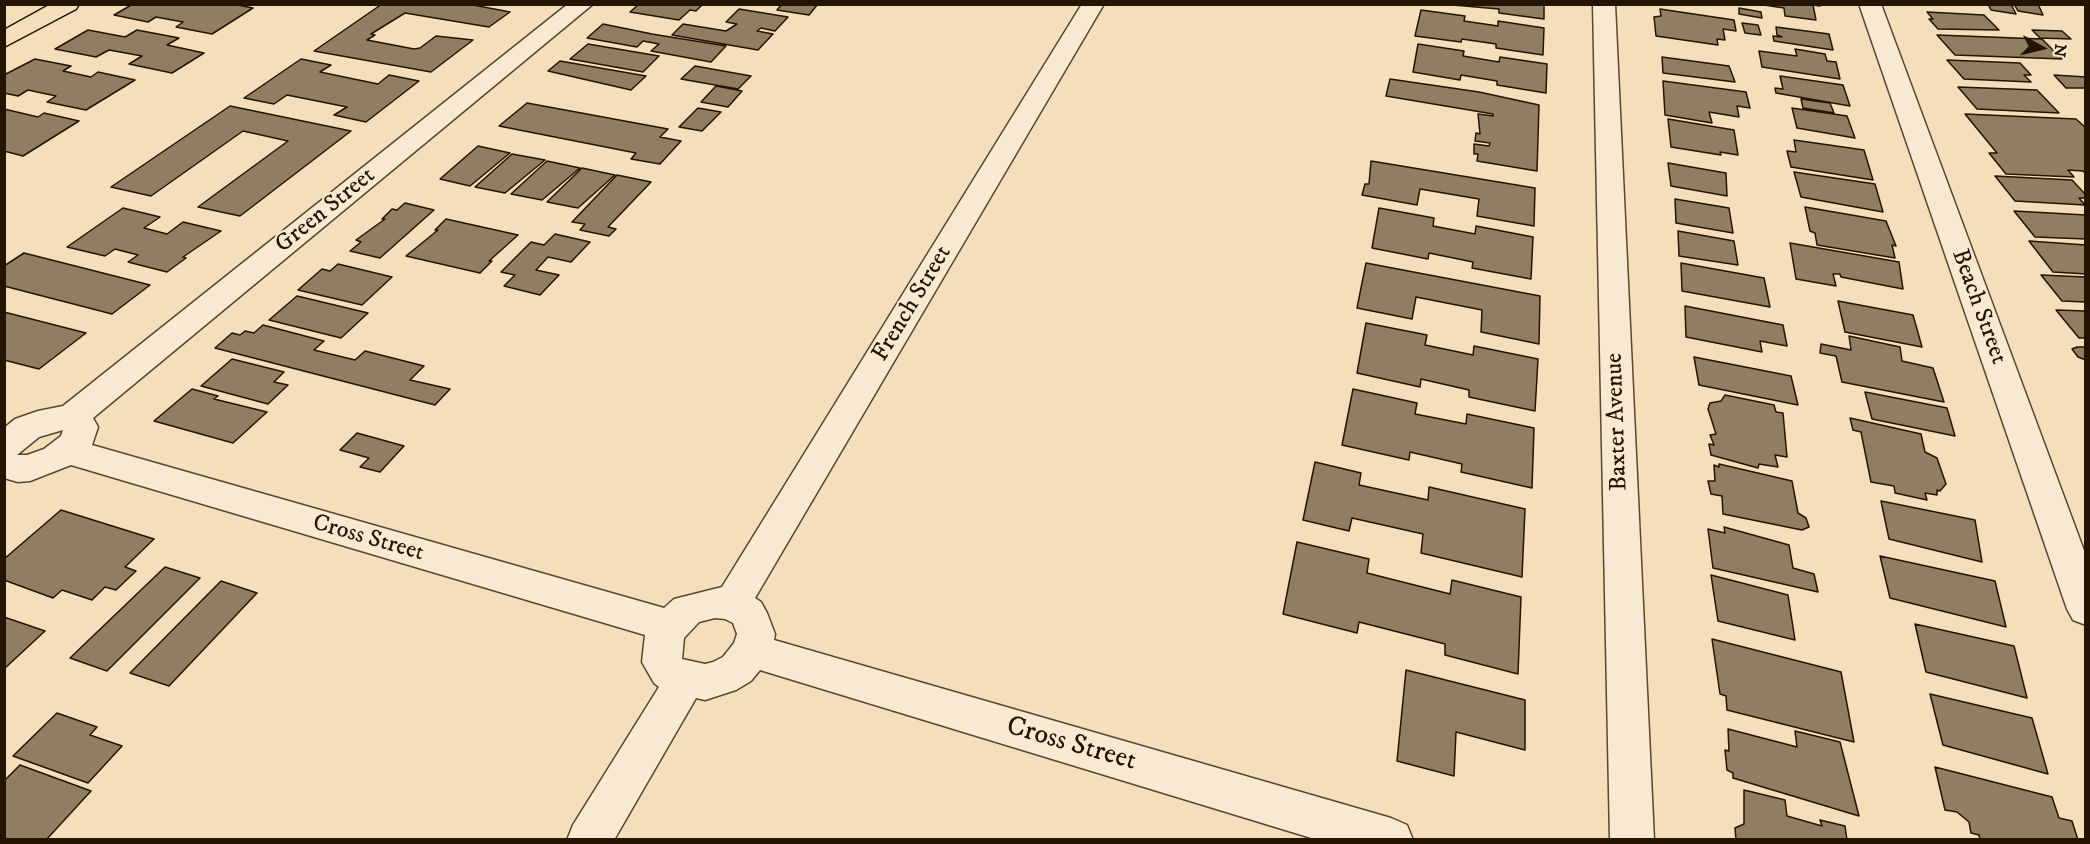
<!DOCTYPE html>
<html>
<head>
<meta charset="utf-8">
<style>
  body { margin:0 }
  #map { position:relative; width:2090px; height:844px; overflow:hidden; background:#f4dfba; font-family:"IM FELL DW Pica",serif }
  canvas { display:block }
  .frame { position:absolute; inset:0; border:6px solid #241402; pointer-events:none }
  .north { position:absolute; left:2012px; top:18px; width:60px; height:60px; -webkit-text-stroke:4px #f8ead2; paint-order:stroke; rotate:98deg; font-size:16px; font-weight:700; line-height:24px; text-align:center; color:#241402 }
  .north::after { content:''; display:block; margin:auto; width:21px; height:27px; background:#241402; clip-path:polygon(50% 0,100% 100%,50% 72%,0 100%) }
</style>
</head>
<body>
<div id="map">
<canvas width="2090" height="844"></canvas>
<div class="frame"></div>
<div class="north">N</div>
</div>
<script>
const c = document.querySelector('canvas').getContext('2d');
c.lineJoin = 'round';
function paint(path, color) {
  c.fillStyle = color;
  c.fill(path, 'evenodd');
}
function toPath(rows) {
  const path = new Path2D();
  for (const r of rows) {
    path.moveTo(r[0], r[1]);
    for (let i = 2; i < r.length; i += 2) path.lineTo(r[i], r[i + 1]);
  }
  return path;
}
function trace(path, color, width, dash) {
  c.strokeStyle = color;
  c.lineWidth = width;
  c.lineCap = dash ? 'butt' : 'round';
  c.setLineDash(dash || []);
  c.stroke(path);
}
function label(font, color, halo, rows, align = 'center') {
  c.font = font + ' "IM FELL DW Pica",serif';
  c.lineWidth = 4.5;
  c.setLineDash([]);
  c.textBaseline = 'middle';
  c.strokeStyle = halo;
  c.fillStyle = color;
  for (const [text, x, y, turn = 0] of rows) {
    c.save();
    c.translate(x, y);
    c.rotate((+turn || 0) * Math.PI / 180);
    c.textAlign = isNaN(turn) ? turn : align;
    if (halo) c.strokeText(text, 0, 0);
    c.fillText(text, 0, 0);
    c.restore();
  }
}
const building = toPath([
  [133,4,232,4,253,8,212,34,176,27,183,22,156,17,148,22,114,15,133,4],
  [382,4,468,4,510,12,489,27,405,13,371,34,375,35,367,40,414,49,420,48,436,36,473,40,431,72,314,51,382,4],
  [639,4,703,4,696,11,690,10,679,20,630,12,639,4],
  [782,4,818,4,809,15,777,10,782,4],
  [1441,4,1544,4,1544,19,1499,13,1499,9,1441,4],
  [1757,4,1820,4,1820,6,1813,5,1816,20,1785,16,1784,8,1757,4],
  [1988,4,2011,4,2016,14,1991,10,1988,4],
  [2014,4,2038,4,2043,15,2018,11,2014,4],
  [1739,8,1761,12,1762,18,1739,14,1739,8],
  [739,9,788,17,775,31,761,28,757,31,773,34,758,50,672,35,683,24,726,31,737,24,726,22,739,9],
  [1660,9,1734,20,1736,31,1723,29,1725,40,1717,39,1718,45,1656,36,1654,17,1661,16,1660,9],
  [1421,10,1465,16,1464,21,1498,26,1498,21,1544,28,1543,55,1496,48,1496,44,1462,39,1461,42,1415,36,1421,10],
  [1927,12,1984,15,1999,30,1938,29,1929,19,1933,19,1927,12],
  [1742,23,1758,25,1761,35,1745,33,1742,23],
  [603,24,652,34,726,46,711,62,651,51,659,44,643,41,637,47,587,38,603,24],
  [1776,27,1829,34,1833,50,1774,41,1773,36,1782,37,1777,35,1776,27],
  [88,30,125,37,137,30,179,38,167,45,204,53,172,73,129,64,142,56,109,50,96,57,55,49,88,30],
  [2032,30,2062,31,2071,39,2040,38,2032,30],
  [1937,35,2042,39,2062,59,1955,55,1937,35],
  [588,44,659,56,643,72,570,59,588,44],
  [1418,44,1464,51,1463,56,1499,62,1500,57,1547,64,1546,93,1497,85,1497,81,1461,75,1460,80,1413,72,1418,44],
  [1795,49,1825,54,1827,61,1836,62,1840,79,1762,67,1759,51,1797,56,1795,49],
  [1662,57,1729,66,1735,82,1663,73,1662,57],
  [35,59,71,66,63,71,91,77,98,72,135,80,86,110,47,102,56,96,28,90,18,96,4,93,4,75,35,59],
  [301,59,331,65,320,72,378,84,389,75,419,81,366,122,334,115,347,107,287,95,274,104,244,98,301,59],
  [1947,60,2020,63,2031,75,2024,75,2031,82,1964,79,1947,60],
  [560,61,646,76,631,90,548,71,560,61],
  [695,66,751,76,738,89,681,79,695,66],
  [2054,75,2086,77,2086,88,2066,88,2054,75],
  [1780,76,1843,85,1850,106,1776,93,1775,88,1783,89,1780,76],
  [1390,79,1479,92,1539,105,1537,171,1477,161,1478,154,1474,154,1474,144,1489,146,1490,143,1475,141,1476,133,1480,134,1478,114,1493,116,1493,114,1386,96,1390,79],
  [1663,81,1746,92,1750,108,1737,106,1739,117,1709,112,1712,123,1665,115,1663,81],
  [716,86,742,91,728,107,701,102,716,86],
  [1958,87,2037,90,2059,113,1977,109,1958,87],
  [1801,99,1830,103,1834,113,1803,108,1801,99],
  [527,103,668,129,660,137,681,141,660,164,631,159,636,153,499,126,527,103],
  [230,106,351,131,240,216,198,207,288,141,243,131,151,196,111,187,230,106],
  [698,108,721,112,702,131,679,127,698,108],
  [1792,108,1847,116,1855,138,1797,128,1792,108],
  [4,109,38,117,44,113,79,121,23,156,4,151,4,109],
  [1965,114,2076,119,2086,128,2086,174,2083,171,2068,170,2074,177,2006,174,1989,153,1997,153,1965,114],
  [1668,119,1734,130,1738,155,1720,152,1721,155,1671,147,1668,119],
  [1794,140,1864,150,1873,180,1791,167,1787,151,1796,152,1794,140],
  [478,146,510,153,470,186,440,179,478,146],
  [512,154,545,160,505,193,475,187,512,154],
  [547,161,580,168,542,200,511,194,547,161],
  [1371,161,1535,188,1534,226,1477,216,1479,199,1420,189,1417,205,1362,195,1365,184,1369,184,1371,161],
  [1668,163,1726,173,1727,196,1671,186,1668,163],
  [582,168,615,175,578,208,547,202,582,168],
  [1794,172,1875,184,1883,212,1801,197,1794,172],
  [617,175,651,182,608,227,616,229,609,236,580,230,585,224,572,222,617,175],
  [1995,176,2072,180,2086,195,2086,198,2079,198,2085,205,2015,201,1995,176],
  [1675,199,1729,208,1733,233,1676,223,1675,199],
  [405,203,434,210,380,258,350,251,361,242,356,240,385,219,382,219,392,209,397,210,405,203],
  [1805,207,1886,221,1896,246,1892,245,1895,258,1817,245,1815,233,1810,231,1805,207],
  [123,208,160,217,144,228,167,234,183,222,221,231,183,257,186,258,167,272,128,262,138,255,115,249,105,256,67,247,123,208],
  [1379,208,1434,218,1433,226,1475,234,1476,226,1533,237,1531,279,1472,268,1473,262,1429,253,1428,259,1372,248,1379,208],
  [2014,211,2086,215,2086,239,2035,237,2014,211],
  [446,219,518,235,489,261,492,261,480,273,406,256,438,230,435,230,446,219],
  [1678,231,1734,241,1738,265,1679,256,1678,231],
  [555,234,590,242,571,262,548,257,536,270,559,275,540,295,504,286,515,275,501,272,531,242,544,245,555,234],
  [2029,241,2086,245,2086,274,2053,272,2029,241],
  [1790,243,1899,262,1903,289,1841,277,1840,274,1833,274,1836,286,1796,279,1790,243],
  [24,253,150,285,112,314,4,286,4,266,24,253],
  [1366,263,1540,296,1539,344,1481,332,1482,310,1416,297,1412,319,1357,308,1366,263],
  [1681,263,1764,278,1770,307,1682,291,1681,263],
  [338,264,392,277,362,305,298,290,322,269,330,271,338,264],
  [2041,275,2086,277,2086,302,2062,301,2041,275],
  [297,296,368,313,341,338,269,320,297,296],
  [1838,301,1913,315,1922,347,1845,332,1838,301],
  [1685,306,1783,325,1787,346,1760,341,1762,352,1686,337,1685,306],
  [2056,310,2086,311,2086,338,2079,338,2056,310],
  [4,312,86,333,39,369,4,360,4,312],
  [1366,323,1427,335,1425,345,1473,355,1474,346,1538,359,1535,411,1469,397,1469,390,1421,379,1420,387,1357,373,1366,323],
  [263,325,324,341,314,350,355,360,365,351,424,366,410,380,450,389,435,405,215,348,232,333,240,335,245,331,254,333,263,325],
  [1849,336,1900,347,1902,361,1933,368,1944,402,1842,382,1836,356,1820,353,1821,344,1851,350,1849,336],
  [2077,347,2086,347,2086,360,2078,357,2072,349,2077,347],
  [1694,357,1791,376,1798,405,1699,385,1694,357],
  [232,359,284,372,274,382,288,385,268,404,201,386,232,359],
  [192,389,218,396,214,399,267,412,233,443,154,421,192,389],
  [1353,389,1417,403,1415,414,1466,424,1467,414,1534,428,1532,488,1461,472,1462,464,1410,452,1409,460,1342,445,1353,389],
  [1865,392,1947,408,1955,436,1872,419,1865,392],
  [1725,395,1774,405,1776,412,1783,413,1787,457,1775,455,1778,467,1759,464,1758,468,1711,455,1709,444,1714,445,1710,435,1716,434,1708,409,1710,403,1721,401,1725,395],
  [1850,418,1921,434,1925,452,1937,458,1946,484,1940,491,1937,490,1937,495,1925,493,1927,500,1895,493,1894,486,1871,482,1861,432,1853,430,1850,418],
  [357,433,404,446,380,472,360,467,369,458,340,450,357,433],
  [1315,462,1361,473,1359,485,1428,500,1429,487,1525,509,1522,577,1421,553,1423,534,1352,518,1349,531,1303,520,1315,462],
  [1719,464,1792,481,1798,513,1806,518,1809,527,1802,530,1723,514,1722,496,1711,494,1708,481,1715,481,1714,465,1719,467,1719,464],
  [1881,501,1975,520,1982,562,1889,539,1881,501],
  [61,510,154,539,125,567,136,571,116,590,105,587,92,600,62,590,53,598,4,580,4,559,61,510],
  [1724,527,1789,545,1793,568,1814,574,1818,592,1713,568,1708,529,1725,533,1724,527],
  [1297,542,1369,559,1367,573,1450,594,1452,580,1521,597,1518,674,1445,655,1445,644,1359,622,1357,633,1283,614,1297,542],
  [1880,556,1995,581,2006,627,1890,598,1880,556],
  [165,567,200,578,107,671,70,658,165,567],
  [1711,575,1788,595,1795,640,1718,621,1711,575],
  [221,581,257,593,169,686,130,673,221,581],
  [4,617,45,631,4,669,4,617],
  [1915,624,2014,646,2027,698,1926,672,1915,624],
  [1712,639,1841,672,1854,742,1727,710,1726,696,1720,694,1712,639],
  [1406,670,1525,700,1525,750,1456,732,1454,776,1397,761,1406,670],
  [1930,694,2032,718,2048,774,1943,745,1930,694],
  [57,713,97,727,90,735,122,746,88,783,13,756,57,713],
  [1728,729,1797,747,1795,731,1840,742,1859,816,1733,778,1733,773,1727,770,1725,750,1729,751,1728,729],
  [20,765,91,791,46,840,4,840,4,781,20,765],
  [1935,767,2052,797,2059,818,2072,821,2078,840,1980,840,1979,835,1971,833,1969,822,1957,812,1945,810,1935,767],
  [1744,790,1785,800,1787,816,1822,826,1820,820,1845,826,1847,840,1736,840,1735,828,1744,824,1744,790]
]);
paint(building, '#907e62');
trace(building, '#241402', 1.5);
const minor = toPath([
  [568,4,593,4,93,418,98,427,92,445,664,608,674,599,722,587,1082,4,1104,4,755,598,761,602,767,613,775,634,774,640,1391,818,1407,825,1413,840,1318,840,760,670,751,681,736,690,705,700,696,698,614,840,567,840,573,825,659,687,654,683,642,662,645,635,71,465,30,481,18,482,4,478,4,428,15,419,38,411,63,406,568,4],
  [63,430,61,436,44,449,27,455,17,455,39,437,63,430],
  [715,618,725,619,733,623,737,634,734,643,723,657,713,662,705,664,682,659,684,638,699,622,715,618],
  [1593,4,1615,4,1654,840,1610,840,1593,4],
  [1859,4,1881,4,2086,556,2086,625,2073,620,2067,609,1859,4]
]);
const highway = toPath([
  [51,4,79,4,76,9,4,47,4,30,51,4]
]);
trace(minor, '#584730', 3);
trace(highway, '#241402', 3);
paint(minor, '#f8ead2');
paint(highway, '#f4dfba');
label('24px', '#241402', '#f8ead2', [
  ["Green Street",326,211,-39],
  ["French Street",913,304,-59],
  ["Beach Street",1978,307,70],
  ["Baxter Avenue",1618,422,-92],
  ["Cross Street",368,539,16]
]);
label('28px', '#241402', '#f8ead2', [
  ["Cross Street",1071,745,16]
]);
</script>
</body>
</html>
